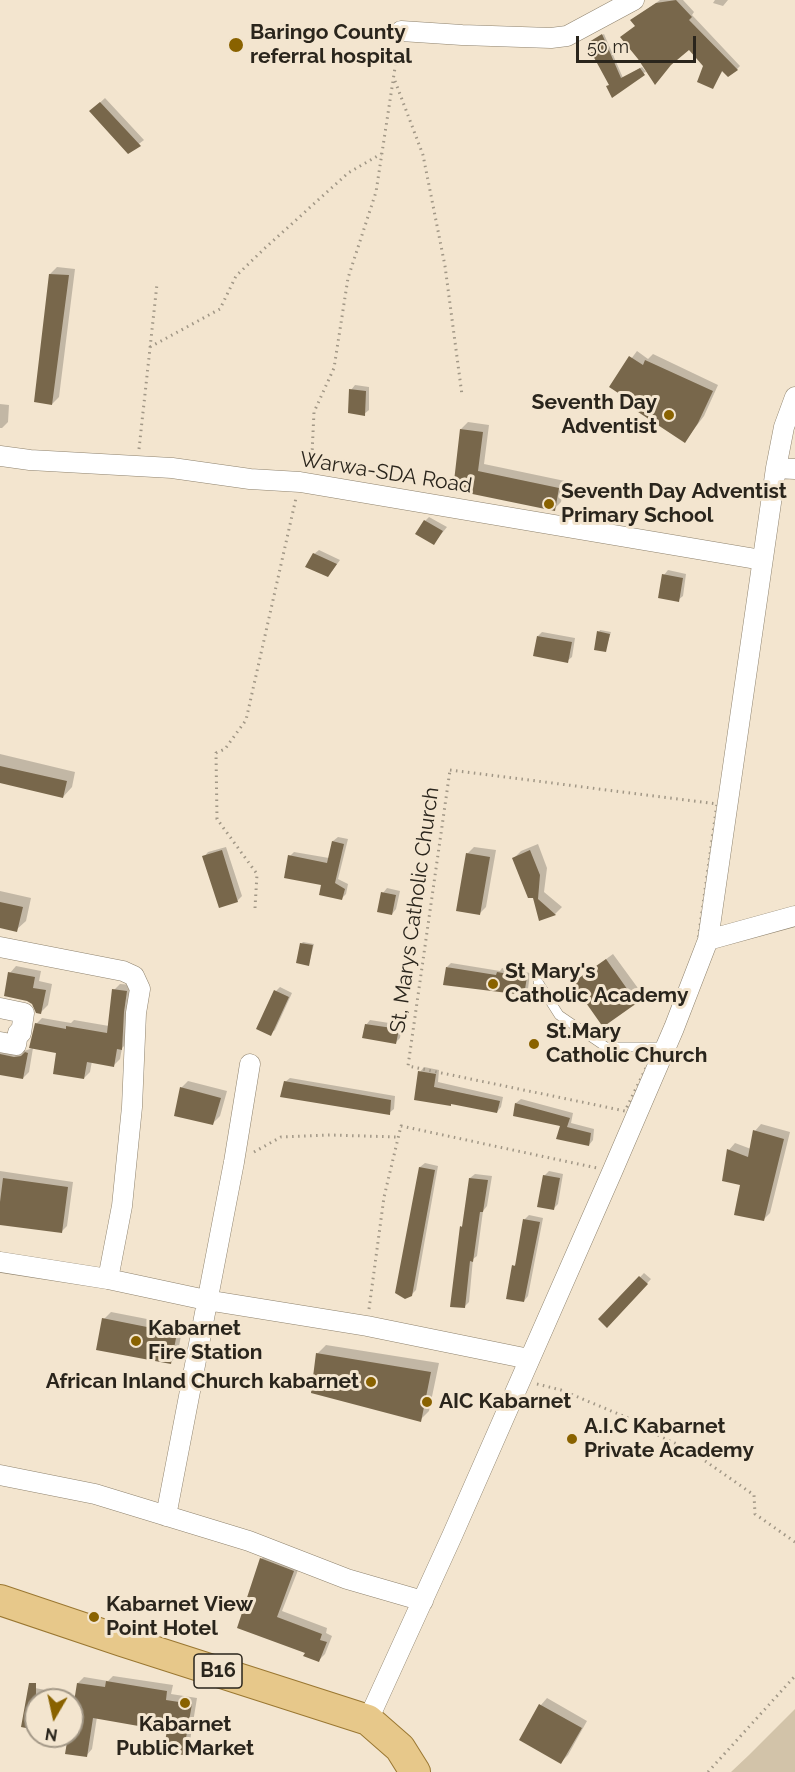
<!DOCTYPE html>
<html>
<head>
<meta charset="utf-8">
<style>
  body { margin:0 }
  #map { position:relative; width:795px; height:1772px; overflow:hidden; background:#f3e5cf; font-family:Raleway,sans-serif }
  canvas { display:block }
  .north { position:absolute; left:24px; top:1688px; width:60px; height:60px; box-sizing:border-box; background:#f3e5cf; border:2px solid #a39887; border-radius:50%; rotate:189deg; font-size:16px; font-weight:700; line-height:24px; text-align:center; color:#2a251c }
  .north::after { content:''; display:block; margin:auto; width:21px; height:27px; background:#896200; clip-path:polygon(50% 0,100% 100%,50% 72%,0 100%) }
  .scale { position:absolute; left:576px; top:36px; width:120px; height:27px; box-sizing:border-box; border:3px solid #2a251c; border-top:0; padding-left:8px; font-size:18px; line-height:21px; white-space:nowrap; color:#2a251c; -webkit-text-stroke:4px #f3e5cf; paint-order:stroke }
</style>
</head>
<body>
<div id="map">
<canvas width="795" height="1772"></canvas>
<div class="north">N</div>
<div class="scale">50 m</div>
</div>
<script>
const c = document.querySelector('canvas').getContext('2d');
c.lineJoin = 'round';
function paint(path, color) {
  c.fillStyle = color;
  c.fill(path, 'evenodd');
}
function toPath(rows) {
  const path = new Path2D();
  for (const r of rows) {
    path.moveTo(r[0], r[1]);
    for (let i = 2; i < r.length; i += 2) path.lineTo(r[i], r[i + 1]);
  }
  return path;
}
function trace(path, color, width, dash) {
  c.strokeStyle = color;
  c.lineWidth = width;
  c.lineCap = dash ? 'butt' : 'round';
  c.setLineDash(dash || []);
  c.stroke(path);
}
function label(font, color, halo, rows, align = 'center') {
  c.font = font + ' Raleway,sans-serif';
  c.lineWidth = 6;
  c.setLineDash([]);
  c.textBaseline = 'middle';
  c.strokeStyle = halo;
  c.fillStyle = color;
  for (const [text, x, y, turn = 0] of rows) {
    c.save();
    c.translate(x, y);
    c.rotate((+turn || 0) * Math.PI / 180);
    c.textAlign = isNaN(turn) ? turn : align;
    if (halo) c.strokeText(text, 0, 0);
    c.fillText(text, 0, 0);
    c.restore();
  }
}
paint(toPath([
  [795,1709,795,1772,731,1772,749,1755]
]), '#d2c3a9');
paint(toPath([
  [660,0,683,0,694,12,692,15,740,66,737,69,723,70,713,87,705,66,689,47,636,26,632,20],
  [715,0,728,0,723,6,713,3],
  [604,34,623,78,642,67,646,72,610,84,593,53,595,50,593,40],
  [105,98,144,140,128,152,91,111],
  [57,267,75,269,59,397,52,404,50,274],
  [637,351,648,359,653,354,718,385,704,416,685,441,634,401,611,386],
  [355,385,369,387,369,410,364,414,351,390],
  [0,404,9,405,8,422,2,428,0,428],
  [468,422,489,425,484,464,565,481,561,502,554,509,455,489,461,429],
  [429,517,447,527,434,543,425,521],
  [319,550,340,560,332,571,314,554],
  [668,570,686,574,683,596,678,600,664,575],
  [600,630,611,632,605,651,599,632],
  [542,632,575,638,572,657,567,661,538,636],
  [0,754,75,772,72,787,63,797,0,782],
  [338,837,348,839,338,879,348,884,346,894,341,899,290,856,294,852,329,858,333,841],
  [538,844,547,868,544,892,562,907,555,914,540,919,534,897,514,858,521,851],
  [226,847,242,896,237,901,204,857,208,852],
  [474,847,496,850,486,907,479,914,467,854],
  [387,888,400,891,396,909,392,914,383,893],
  [0,891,31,898,26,921,16,930,0,926],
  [303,942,314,944,309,964,302,943],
  [613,954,643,995,636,1002,574,983],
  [451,963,500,971,502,968,530,973,528,989,523,994,447,967],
  [16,966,41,971,39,981,52,984,48,1005,41,1012,10,973],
  [120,984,133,985,128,1042,122,1048,120,1059,114,1065,92,1061,90,1072,84,1078,58,1051,36,1024,42,1018,71,1023,74,1020,109,1026,114,990],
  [280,987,292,993,275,1030,270,1034,276,991],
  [370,1020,402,1025,400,1038,396,1042,366,1025],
  [0,1046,21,1052,33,1048,29,1072,23,1078,0,1073],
  [424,1067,439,1070,438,1082,503,1097,501,1107,497,1112,452,1103,416,1099,420,1072],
  [290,1078,395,1096,394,1109,389,1113,285,1082],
  [188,1081,227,1091,220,1116,213,1123,181,1088],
  [521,1099,573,1113,571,1123,594,1129,593,1140,589,1145,562,1125,514,1114,516,1103],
  [761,1124,790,1132,770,1213,763,1220,741,1184,724,1180,729,1150,735,1143,751,1149,755,1131],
  [425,1163,438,1166,416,1290,411,1295,420,1167],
  [0,1171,73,1182,67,1226,61,1232,0,1224],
  [549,1171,563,1174,558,1204,553,1209,544,1176],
  [475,1174,492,1176,487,1206,483,1211,477,1256,473,1259,469,1302,464,1307,461,1227,464,1224,470,1178],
  [529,1215,543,1218,528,1296,524,1301,514,1266,517,1263,525,1219],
  [644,1273,651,1279,607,1326,600,1319],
  [111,1312,183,1326,177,1356,170,1363,104,1319],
  [326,1345,439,1363,429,1411,420,1420,317,1354],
  [268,1553,300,1565,282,1611,327,1628,326,1633,332,1636,325,1654,319,1660,306,1652,239,1627,261,1559],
  [113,1676,173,1685,171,1694,197,1698,189,1747,183,1753,169,1730,97,1717,92,1749,86,1756,70,1736,72,1736,72,1700,36,1700,36,1728,35,1688,76,1696,78,1683,84,1677,108,1681],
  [547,1698,587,1721,568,1755,561,1762,541,1705]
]), '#0003');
paint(toPath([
  [676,0,692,17,689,20,738,70,728,77,722,71,713,89,697,82,703,66,689,50,671,65,655,85,638,59,620,37,635,26,630,20,656,3],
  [602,34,621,78,640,68,645,75,612,98,606,86,609,85,591,52,595,52,589,42],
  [100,102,141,146,128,154,89,111],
  [49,274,69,275,52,405,34,402],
  [629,356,643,365,645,360,713,391,698,423,685,443,629,406,632,402,609,387],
  [349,389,366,391,365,416,348,413],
  [460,429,483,432,478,471,559,488,555,511,453,490],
  [424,520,443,531,434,545,415,534],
  [313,553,337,564,328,577,305,567],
  [662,574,683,578,679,602,658,598],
  [597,631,610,634,606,652,594,650],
  [537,636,572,642,568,663,533,656],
  [0,766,67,781,63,798,0,783],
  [332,841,344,844,335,883,345,889,342,900,319,895,321,885,284,878,288,855,327,863],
  [222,850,238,902,219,908,202,856],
  [530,850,540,875,538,899,556,915,539,921,533,898,528,898,512,858],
  [466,853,490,857,480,915,456,911],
  [381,892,396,895,392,915,377,912],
  [0,902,23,907,17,932,0,928],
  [300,943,313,945,309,966,296,963],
  [606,959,637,1003,603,1027,572,983],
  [446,967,496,975,497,972,527,977,524,995,443,985],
  [8,972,35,977,33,988,46,990,41,1014,36,1013,32,1004,27,1001,4,996],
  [112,989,127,991,124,1012,122,1050,117,1049,114,1067,87,1062,84,1079,53,1074,56,1053,29,1048,35,1023,66,1029,66,1026,107,1033],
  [274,990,289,997,271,1036,256,1029],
  [365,1024,399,1029,396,1044,362,1038],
  [25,1052,28,1053,23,1079,0,1075,0,1054,14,1057,21,1056],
  [418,1071,436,1074,434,1087,500,1101,497,1113,451,1104,451,1106,414,1100],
  [284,1081,391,1100,390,1115,280,1097],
  [180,1087,221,1098,213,1125,174,1116],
  [515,1103,570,1118,567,1127,591,1133,589,1146,556,1139,560,1126,513,1116],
  [753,1130,784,1139,764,1221,734,1215,740,1185,722,1181,727,1149,748,1157],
  [419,1167,435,1170,412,1296,405,1299,395,1293],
  [543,1175,560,1178,554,1210,537,1207],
  [3,1178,68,1187,62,1233,0,1225,0,1202],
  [469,1178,488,1180,483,1212,480,1212,473,1262,470,1261,465,1308,450,1307,460,1226,462,1227],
  [523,1219,540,1222,524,1302,506,1299,512,1265,515,1266],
  [639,1276,648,1284,607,1328,598,1319],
  [102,1318,177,1333,171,1364,96,1350],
  [316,1353,431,1372,421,1422,311,1393],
  [260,1558,294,1571,277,1617,322,1634,320,1640,327,1642,319,1662,303,1656,305,1653,237,1628],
  [106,1681,167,1691,166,1700,192,1704,183,1755,163,1751,167,1731,93,1718,87,1757,65,1754,68,1736,72,1736,72,1702,74,1702,77,1683,105,1687],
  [29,1683,36,1683,36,1730,21,1727],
  [539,1704,582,1728,561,1764,519,1740]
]), '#78674b');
const service = toPath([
  [538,982,559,1015,606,1047,656,1047]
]);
const minor = toPath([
  [401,31,462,35,551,38,567,36,634,0],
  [0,456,30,460,172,468,250,479,300,482,762,560],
  [776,468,795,469],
  [708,940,795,916],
  [0,947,123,971,134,976,140,989,136,1013,132,1107,122,1206,108,1279],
  [0,1008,24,1013,21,1033,18,1033,16,1045,0,1042],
  [0,1262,108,1279,206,1300,367,1326,529,1359],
  [0,1475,95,1494,249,1541,347,1579,423,1601],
  [166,1516,234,1162,250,1064],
  [368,1720,452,1536,612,1172,674,1028,708,940,776,468,784,427,795,397]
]);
const primary = toPath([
  [0,1600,122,1641,368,1720,400,1748,415,1772]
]);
trace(service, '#8e826d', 10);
trace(minor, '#8e826d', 21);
trace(primary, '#9a7731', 32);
trace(toPath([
  [395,81,423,155,445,266,462,395],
  [150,347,220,309,236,276,264,249,348,173,381,154],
  [139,449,157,284],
  [307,467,312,454,314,412,334,368,348,278,376,192,398,48],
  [450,770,717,804,694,969,625,1111,408,1066,450,770],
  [255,908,257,874,217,819,216,753,225,749,246,720,296,498],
  [254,1152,281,1137,331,1135,398,1137],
  [369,1309,384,1197,401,1126,597,1168],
  [537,1384,561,1390,640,1423,661,1437,688,1449,754,1495,755,1514,795,1542],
  [708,1772,795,1676]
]), '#a19786', 3, [1.5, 4.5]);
trace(service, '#fff', 9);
trace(minor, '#fff', 20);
trace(primary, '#e7c88a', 30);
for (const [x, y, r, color] of [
  [236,45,8,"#896200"],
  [669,415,6,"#896200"],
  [549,504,6,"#896200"],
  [493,984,6,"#896200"],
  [534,1044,6,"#896200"],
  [136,1341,6,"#896200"],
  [371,1382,6,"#896200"],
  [427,1402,6,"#896200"],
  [572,1439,6,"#896200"],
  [94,1617,6,"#896200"],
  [185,1703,6,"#896200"]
]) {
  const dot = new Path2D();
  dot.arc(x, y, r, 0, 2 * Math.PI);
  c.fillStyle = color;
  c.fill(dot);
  trace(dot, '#f3e5cf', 2);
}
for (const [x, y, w] of [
  [218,1671,48]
]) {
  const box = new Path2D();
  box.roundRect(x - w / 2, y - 17, w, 34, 4.5);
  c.fillStyle = '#f3e5cf';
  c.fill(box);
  trace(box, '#2a251c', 1.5);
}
label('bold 20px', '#2a251c', null, [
  ["B16",218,1671]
]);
label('bold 21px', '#2a251c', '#f3e5cf', [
  ["Baringo County",250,33],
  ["referral hospital",250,57],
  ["Seventh Day",657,403,"right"],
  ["Adventist",657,427,"right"],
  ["Seventh Day Adventist",561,492],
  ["Primary School",561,516],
  ["St Mary's",505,972],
  ["Catholic Academy",505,996],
  ["St.Mary",546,1032],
  ["Catholic Church",546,1056],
  ["Kabarnet",148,1329],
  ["Fire Station",148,1353],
  ["African Inland Church kabarnet",359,1382,"right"],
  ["AIC Kabarnet",439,1402],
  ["A.I.C Kabarnet",584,1427],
  ["Private Academy",584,1451],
  ["Kabarnet View",106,1605],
  ["Point Hotel",106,1629],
  ["Kabarnet",185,1725,"center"],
  ["Public Market",185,1749,"center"]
], 'left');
label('21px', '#2a251c', '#f3e5cf', [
  ["Warwa-SDA Road",386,473,9],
  ["St, Marys Catholic Church",415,910,-82]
]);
</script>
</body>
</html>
